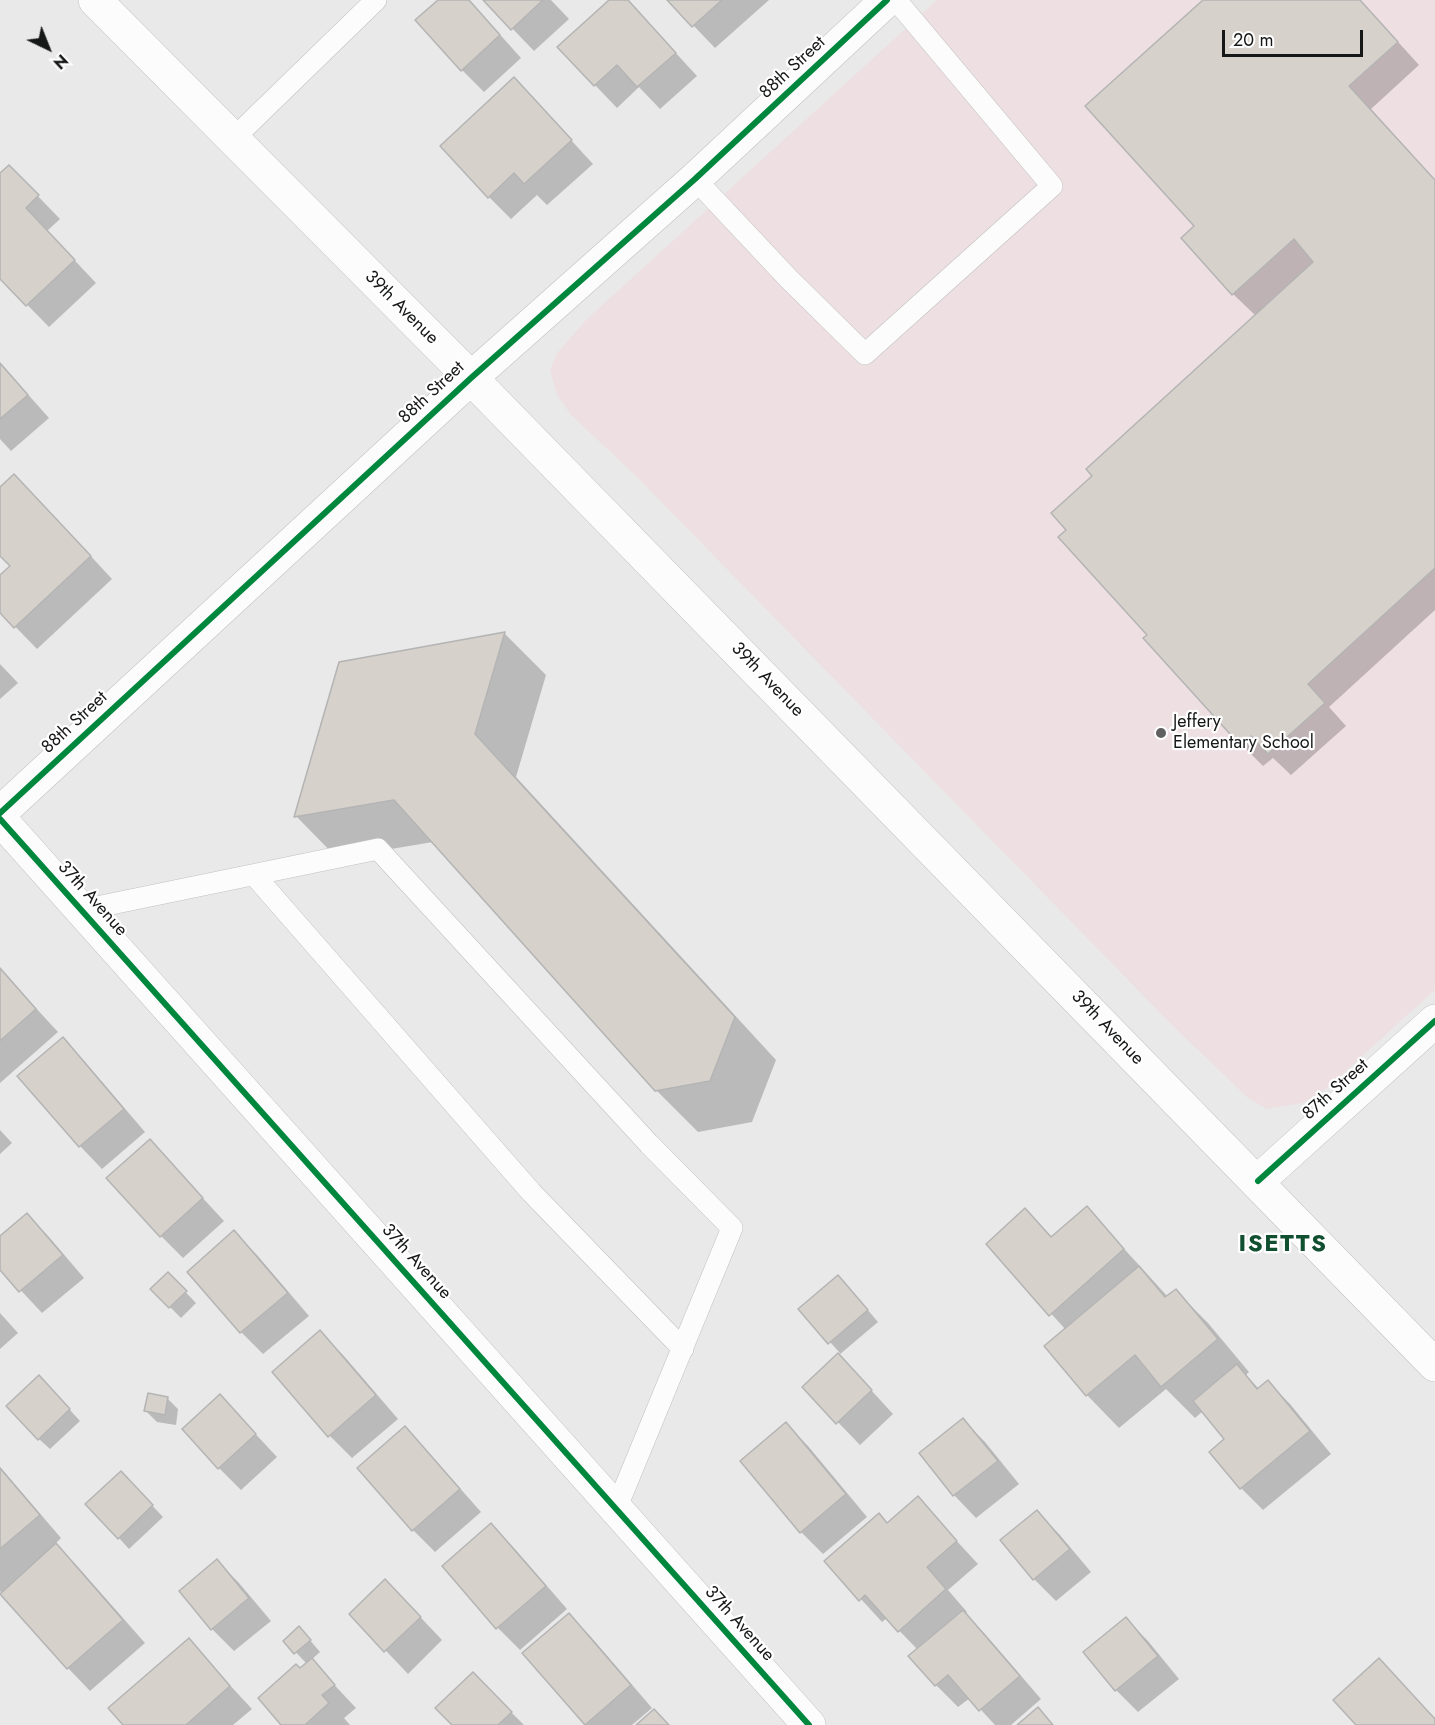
<!DOCTYPE html>
<html>
<head>
<meta charset="utf-8">
<style>
  body { margin:0 }
  #map { position:relative; width:1435px; height:1725px; overflow:hidden; background:#e9e9e9; font-family:Jost,sans-serif }
  canvas { display:block }
  .north { position:absolute; left:18px; top:18px; width:60px; height:60px; -webkit-text-stroke:4px #fff; paint-order:stroke; rotate:137deg; font-size:16px; font-weight:700; line-height:24px; text-align:center; color:#161717 }
  .north::after { content:''; display:block; margin:auto; width:21px; height:27px; background:#161717; clip-path:polygon(50% 0,100% 100%,50% 72%,0 100%) }
  .scale { position:absolute; left:1222px; top:30px; width:141px; height:27px; box-sizing:border-box; border:3px solid #161717; border-top:0; padding-left:8px; font-size:18px; line-height:21px; white-space:nowrap; color:#161717; -webkit-text-stroke:4px #fff; paint-order:stroke }
</style>
</head>
<body>
<div id="map">
<canvas width="1435" height="1725"></canvas>
<div class="north">N</div>
<div class="scale">20 m</div>
</div>
<script>
const c = document.querySelector('canvas').getContext('2d');
c.lineJoin = 'round';
function paint(path, color) {
  c.fillStyle = color;
  c.fill(path, 'evenodd');
}
function toPath(rows) {
  const path = new Path2D();
  for (const r of rows) {
    path.moveTo(r[0], r[1]);
    for (let i = 2; i < r.length; i += 2) path.lineTo(r[i], r[i + 1]);
  }
  return path;
}
function trace(path, color, width, dash) {
  c.strokeStyle = color;
  c.lineWidth = width;
  c.lineCap = dash ? 'butt' : 'round';
  c.setLineDash(dash || []);
  c.stroke(path);
}
function label(font, color, halo, rows, align = 'center') {
  c.font = font + ' Jost,sans-serif';
  c.lineWidth = 4.5;
  c.setLineDash([]);
  c.textBaseline = 'middle';
  c.strokeStyle = halo;
  c.fillStyle = color;
  for (const [text, x, y, turn = 0] of rows) {
    c.save();
    c.translate(x, y);
    c.rotate((+turn || 0) * Math.PI / 180);
    c.textAlign = isNaN(turn) ? turn : align;
    if (halo) c.strokeText(text, 0, 0);
    c.fillText(text, 0, 0);
    c.restore();
  }
}
paint(toPath([
  [937,0,1435,0,1435,990,1327,1088,1303,1103,1267,1109,1248,1098,1173,1026,636,476,571,415,557,395,550,370,557,353,587,319]
]), '#eedfe2');
paint(toPath([
  [440,0,469,0,521,58,484,92,462,70],
  [485,0,551,0,569,19,534,51],
  [611,0,627,0,697,76,660,109,639,87,617,108,595,85],
  [669,0,769,0,715,48],
  [1205,0,1360,0,1419,65,1371,109,1435,180,1435,610,1329,707,1346,726,1291,775,1273,758,1263,766,1241,744,1149,635,1068,530,1094,476,1256,316,1233,294,1196,226],
  [536,102,593,164,547,205,537,195,511,219,489,197],
  [0,175,31,189,60,219,47,231,96,283,49,327,0,277],
  [0,363,49,418,11,451,0,439],
  [0,489,37,498,112,579,37,649,0,611,0,577,12,566,0,553],
  [505,634,546,675,516,777,776,1060,752,1122,698,1132,656,1090,433,842,337,858,296,816,340,664],
  [0,664,18,683,0,699],
  [0,969,58,1032,0,1083],
  [63,1039,85,1062,145,1132,102,1169,80,1146,19,1076],
  [0,1130,12,1143,0,1154],
  [150,1141,224,1221,183,1258,161,1236],
  [1087,1208,1168,1297,1176,1291,1208,1323,1249,1372,1246,1375,1259,1389,1268,1382,1290,1404,1331,1454,1263,1510,1241,1488,1226,1439,1203,1411,1195,1418,1166,1389,1119,1428,1087,1395,1066,1330,988,1244,1025,1210,1053,1238],
  [27,1215,49,1237,84,1278,42,1313,0,1268,0,1238],
  [234,1233,257,1255,309,1316,263,1354,241,1332],
  [168,1274,196,1303,181,1318,152,1289],
  [849,1288,878,1322,839,1355,893,1414,860,1445,804,1387,840,1353,800,1309],
  [0,1313,18,1333,0,1349],
  [320,1332,343,1355,398,1419,352,1458,330,1436,275,1372],
  [50,1388,80,1421,50,1449,39,1439],
  [220,1396,277,1457,241,1490,219,1468],
  [167,1398,178,1409,176,1425,157,1422,146,1411],
  [963,1420,985,1442,1019,1484,976,1518,954,1495,921,1453],
  [786,1424,808,1446,867,1517,823,1554,801,1532],
  [405,1428,427,1451,481,1512,435,1552,413,1530],
  [0,1467,61,1538,55,1544,78,1567,145,1643,90,1691,68,1668,0,1591],
  [132,1484,163,1517,129,1549,119,1538],
  [917,1498,978,1564,948,1590,967,1612,965,1614,985,1634,1041,1699,1011,1725,995,1725,970,1698,958,1707,936,1685,918,1650,887,1618,882,1622,826,1561,888,1525],
  [1037,1512,1059,1534,1091,1572,1056,1601,1034,1579],
  [491,1525,513,1547,567,1609,520,1650,498,1628,444,1566],
  [217,1561,239,1583,271,1621,234,1651,212,1629],
  [407,1603,442,1640,408,1674,351,1614],
  [569,1615,591,1637,652,1708,632,1725,587,1725,525,1653],
  [1126,1619,1148,1641,1179,1679,1138,1712,1116,1690],
  [309,1639,320,1652,311,1660,356,1708,344,1718,350,1725,283,1725,300,1670,307,1664,285,1641],
  [188,1640,252,1709,233,1725,125,1725],
  [1379,1660,1435,1718,1435,1725,1358,1725],
  [473,1674,524,1725,454,1725]
]), '#0003');
const building = toPath([
  [438,0,469,0,500,35,461,71,415,20,438,0],
  [483,0,543,0,511,30,483,0],
  [609,0,628,0,676,53,637,87,617,65,594,86,557,47,609,0],
  [667,0,722,0,692,27,667,0],
  [1203,0,1360,0,1398,42,1349,86,1435,180,1435,568,1308,684,1325,703,1268,754,1251,736,1240,745,1143,638,1147,635,1058,537,1066,530,1051,513,1092,476,1086,469,1313,262,1294,239,1232,295,1181,238,1194,226,1085,106,1203,0],
  [514,77,572,140,524,184,514,173,488,198,440,146,514,77],
  [9,165,39,195,26,208,75,260,26,306,0,279,0,173,9,165],
  [0,363,28,395,0,419,0,363],
  [14,474,91,556,14,628,0,613,0,575,10,566,0,556,0,487,14,474],
  [505,632,475,734,735,1017,710,1081,655,1091,394,800,294,817,339,662,505,632],
  [0,968,36,1009,0,1041,0,968],
  [63,1037,124,1109,79,1147,17,1076,63,1037],
  [150,1139,203,1198,160,1237,106,1178,150,1139],
  [1087,1206,1124,1249,1049,1316,986,1244,1025,1208,1051,1237,1087,1206],
  [27,1213,63,1255,19,1292,0,1270,0,1236,27,1213],
  [234,1230,288,1293,240,1333,187,1272,234,1230],
  [1139,1266,1165,1297,1176,1289,1218,1339,1161,1387,1135,1355,1086,1396,1044,1346,1139,1266],
  [168,1272,187,1291,169,1308,150,1289,168,1272],
  [838,1275,868,1310,828,1344,798,1309,838,1275],
  [320,1330,376,1395,328,1437,272,1372,320,1330],
  [838,1353,872,1390,836,1424,802,1387,838,1353],
  [1237,1364,1257,1389,1268,1380,1310,1431,1240,1489,1209,1452,1224,1439,1193,1401,1237,1364],
  [39,1375,70,1409,38,1440,6,1406,39,1375],
  [148,1393,168,1397,165,1415,144,1411,148,1393],
  [220,1394,256,1434,218,1469,182,1429,220,1394],
  [963,1418,998,1461,953,1496,919,1453,963,1418],
  [786,1422,846,1494,800,1533,740,1461,786,1422],
  [405,1426,460,1489,412,1531,357,1468,405,1426],
  [0,1468,40,1515,0,1549,0,1468],
  [121,1471,153,1505,118,1539,85,1504,121,1471],
  [918,1496,957,1541,927,1567,946,1589,898,1632,865,1595,859,1601,824,1561,879,1513,887,1523,918,1496],
  [1037,1510,1070,1549,1033,1580,1000,1540,1037,1510],
  [491,1523,546,1586,496,1629,442,1566,491,1523],
  [56,1543,123,1620,67,1669,0,1594,56,1543],
  [217,1559,249,1598,211,1630,179,1591,217,1559],
  [385,1579,421,1617,384,1652,349,1614,385,1579],
  [963,1610,1020,1676,979,1711,948,1675,935,1686,908,1656,963,1610],
  [569,1613,631,1685,585,1725,522,1653,569,1613],
  [1126,1617,1158,1656,1115,1691,1083,1652,1126,1617],
  [299,1626,311,1640,294,1654,283,1641,299,1626],
  [189,1638,230,1686,186,1725,123,1725,108,1708,189,1638],
  [312,1658,335,1685,322,1695,329,1703,305,1725,281,1725,258,1698,296,1664,300,1668,312,1658],
  [1379,1658,1435,1719,1435,1725,1356,1725,1333,1700,1379,1658],
  [473,1672,512,1712,498,1725,452,1725,435,1708,473,1672],
  [1038,1707,1053,1725,1017,1725,1038,1707],
  [654,1709,669,1725,636,1725,654,1709]
]);
paint(building, '#d6d1cb');
trace(building, '#b4b4b4', 1.5);
const service = toPath([
  [233,139,376,0],
  [695,179,788,278,865,354,1052,186,896,0],
  [255,876,531,1192,683,1349],
  [82,910,378,849,649,1144,732,1228,616,1509]
]);
const minor = toPath([
  [0,813,471,378,695,179,887,0],
  [0,819,809,1725],
  [1258,1181,1435,1021]
]);
const secondary = toPath([
  [95,0,471,378,1435,1365]
]);
trace(service, '#c1c1c1', 22);
trace(minor, '#c1c1c1', 34);
trace(secondary, '#c1c1c1', 34);
trace(service, '#fcfcfc', 21);
trace(minor, '#fcfcfc', 33);
trace(secondary, '#fcfcfc', 33);
trace(toPath([
  [0,813,471,378,695,179,887,0],
  [0,819,809,1725],
  [1258,1181,1435,1021]
]), '#00873e', 6);
for (const [x, y, r, color] of [
  [1161,733,6,"#606060"]
]) {
  const dot = new Path2D();
  dot.arc(x, y, r, 0, 2 * Math.PI);
  c.fillStyle = color;
  c.fill(dot);
  trace(dot, '#fff', 2);
}
label('18px', '#161717', '#fff', [
  ["88th Street",793,68,-43],
  ["39th Avenue",401,308,45],
  ["88th Street",432,393,-43],
  ["39th Avenue",767,680,46],
  ["88th Street",75,723,-43],
  ["37th Avenue",92,899,48],
  ["39th Avenue",1107,1028,46],
  ["87th Street",1336,1090,-42],
  ["37th Avenue",416,1262,48],
  ["37th Avenue",739,1624,48]
]);
label('18px', '#161717', '#fff', [
  ["Jeffery",1173,723],
  ["Elementary School",1173,744]
], 'left');
c.letterSpacing = '1.5px';
label('bold 24px', '#114f31', '#fff', [
  ["ISETTS",1283,1245]
]);
c.letterSpacing = '0px';
</script>
</body>
</html>
